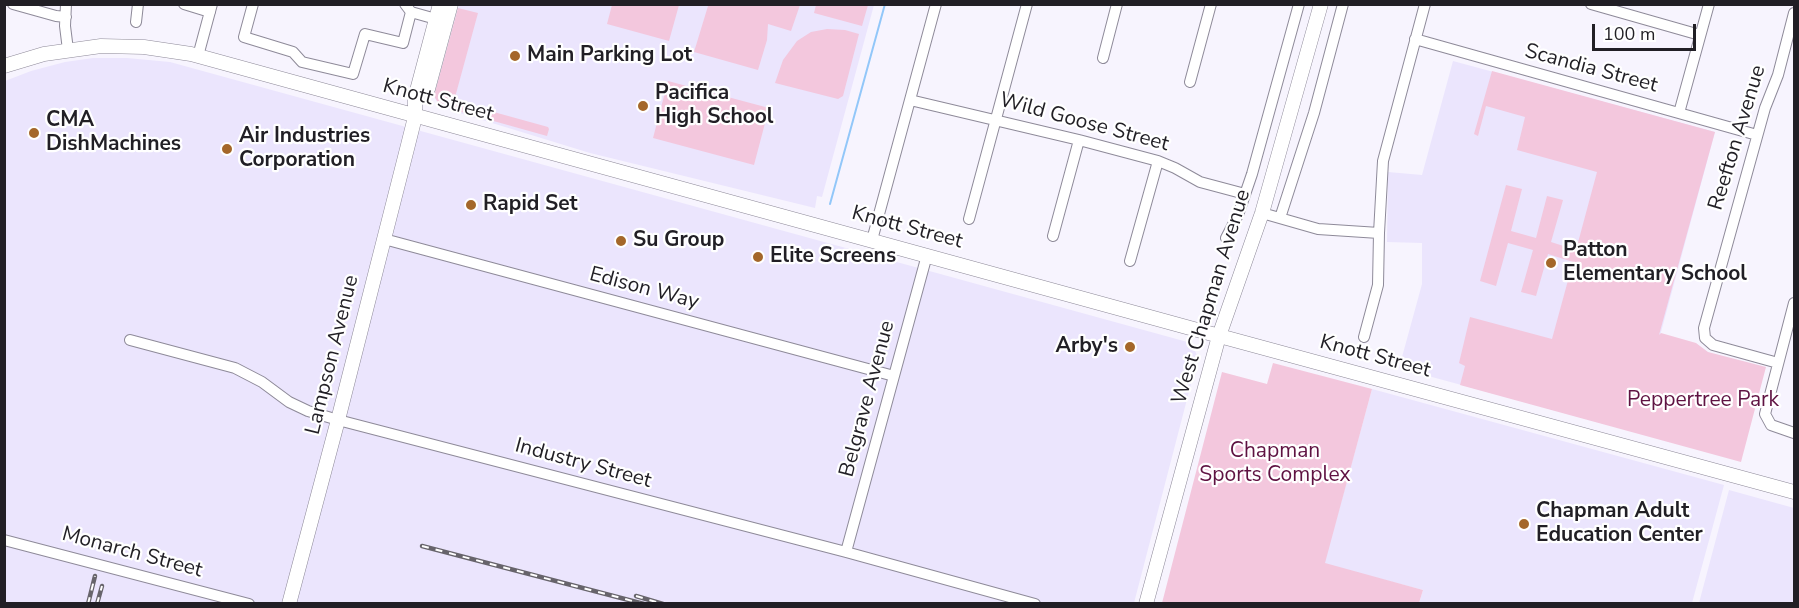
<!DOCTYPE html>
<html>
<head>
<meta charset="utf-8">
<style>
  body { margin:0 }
  #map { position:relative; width:1799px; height:608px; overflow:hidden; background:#f7f4fe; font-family:"Nunito Sans",sans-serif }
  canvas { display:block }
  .frame { position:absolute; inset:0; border:6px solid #211f25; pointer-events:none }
  .scale { position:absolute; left:1592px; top:24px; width:104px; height:27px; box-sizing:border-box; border:3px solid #211f25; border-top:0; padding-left:8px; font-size:18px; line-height:21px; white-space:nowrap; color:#211f25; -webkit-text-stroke:4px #fff; paint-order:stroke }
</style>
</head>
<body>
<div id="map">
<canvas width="1799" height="608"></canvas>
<div class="frame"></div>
<div class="scale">100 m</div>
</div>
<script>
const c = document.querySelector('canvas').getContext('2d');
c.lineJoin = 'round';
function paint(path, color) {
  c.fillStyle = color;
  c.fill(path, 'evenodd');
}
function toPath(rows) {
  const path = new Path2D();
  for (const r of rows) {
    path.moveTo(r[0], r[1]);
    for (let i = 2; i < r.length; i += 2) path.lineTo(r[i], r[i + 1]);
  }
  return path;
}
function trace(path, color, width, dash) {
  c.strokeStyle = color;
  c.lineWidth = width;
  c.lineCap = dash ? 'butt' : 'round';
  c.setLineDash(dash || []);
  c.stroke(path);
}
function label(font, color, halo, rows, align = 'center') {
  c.font = font + ' "Nunito Sans",sans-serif';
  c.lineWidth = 4.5;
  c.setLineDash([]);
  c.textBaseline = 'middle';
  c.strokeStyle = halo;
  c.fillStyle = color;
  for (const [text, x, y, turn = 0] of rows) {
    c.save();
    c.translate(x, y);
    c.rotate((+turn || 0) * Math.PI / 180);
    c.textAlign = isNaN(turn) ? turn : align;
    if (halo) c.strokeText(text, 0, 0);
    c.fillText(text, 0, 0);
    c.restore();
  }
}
paint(toPath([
  [459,5,874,5,822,197,817,196,815,208,590,153,440,107,434,96],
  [93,58,127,58,170,62,1191,343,1198,357,1134,603,5,604,5,81,31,71,65,62],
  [1453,61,1715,132,1634,432,1399,368,1422,284,1422,243,1387,242,1388,172,1422,175],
  [1372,389,1724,485,1692,603,1419,603,1423,590,1324,564],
  [1729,490,1794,508,1794,603,1699,603]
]), '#ebe5fd');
paint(toPath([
  [612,5,679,5,669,41,607,24],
  [704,5,800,5,791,31,768,24,767,40,758,70,694,52,708,6],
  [816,5,816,4,868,5,862,26,814,13],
  [458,8,478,13,454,101,548,127,549,129,547,136,440,106,434,96],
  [827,29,845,30,859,34,843,96,838,99,775,83,783,60,797,41,811,32],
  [1492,71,1715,132,1659,335,1661,333,1696,343,1708,352,1766,367,1741,462,1460,385,1465,366,1459,363,1470,317,1552,339,1573,262,1548,254,1536,296,1521,292,1533,250,1508,243,1496,286,1480,281,1506,185,1522,189,1511,231,1536,238,1547,196,1563,200,1551,242,1576,250,1597,172,1517,150,1525,117,1486,106,1478,136,1474,134],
  [668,81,769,108,754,165,653,138],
  [1273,363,1372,389,1325,563,1423,590,1419,603,1162,603,1222,372,1267,384]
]), '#f3c7dd');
trace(toPath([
  [830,204,885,4]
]), '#92c7f9', 2);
const minor = toPath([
  [13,4,56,16,66,17],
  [66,4,65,26,68,50],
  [184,4,210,12],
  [253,4,244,37,293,52,302,62,353,74,365,34,403,43,411,12],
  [405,4,411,12,443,21],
  [1591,4,1700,35],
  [136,22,138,4],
  [1415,39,1757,135],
  [198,56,212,4],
  [1103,58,1117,4],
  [1190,82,1211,4],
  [910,100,1079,140,1158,161,1175,168,1200,182,1245,194],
  [1679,113,1709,4],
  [1262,213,1318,229,1379,233],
  [1280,218,1314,113,1343,4],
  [969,219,1027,4],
  [1053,236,1079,140],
  [1226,238,1238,215,1252,174,1299,4],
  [384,239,894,376],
  [872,240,936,4],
  [1130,261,1158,161],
  [1794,303,1765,414,1771,425,1794,433],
  [1364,337,1378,285,1379,233,1383,161,1425,4],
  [130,340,235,368,262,382,289,402,308,411,338,420,846,552,1035,604],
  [1778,363,1713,345,1705,338,1704,328,1765,108,1778,75,1794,13],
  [4,540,249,604],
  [846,552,927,255]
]);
const major = toPath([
  [4,66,44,54,101,46,144,47,191,54,1190,328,1794,492],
  [428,89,451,4],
  [289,604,338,420,408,145,415,117,415,98,440,4],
  [1146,604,1219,336,1262,213,1321,4]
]);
trace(minor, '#8e8a99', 12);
trace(major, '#8e8a99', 15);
trace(minor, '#fff', 10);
trace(major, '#fff', 14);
const rail = toPath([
  [422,546,644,604],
  [636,596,663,604],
  [88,604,95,576],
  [97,604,102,586]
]);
trace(rail, '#67646b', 4.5);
trace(rail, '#fff', 2, [7]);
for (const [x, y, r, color] of [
  [515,56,6,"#a4672a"],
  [643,106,6,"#a4672a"],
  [34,133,6,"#a4672a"],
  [227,149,6,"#a4672a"],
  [471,205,6,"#a4672a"],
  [621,241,6,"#a4672a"],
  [758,257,6,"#a4672a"],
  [1551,263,6,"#a4672a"],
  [1130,347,6,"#a4672a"],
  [1524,524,6,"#a4672a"]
]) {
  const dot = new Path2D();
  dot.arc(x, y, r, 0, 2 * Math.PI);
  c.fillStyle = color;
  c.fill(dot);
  trace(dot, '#fff', 2);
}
label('bold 21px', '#211f25', '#fff', [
  ["Main Parking Lot",527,56],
  ["Pacifica",655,94],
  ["High School",655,118],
  ["CMA",46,121],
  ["DishMachines",46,145],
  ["Air Industries",239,137],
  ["Corporation",239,161],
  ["Rapid Set",483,205],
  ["Su Group",633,241],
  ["Patton",1563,251],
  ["Elementary School",1563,275],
  ["Elite Screens",770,257],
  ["Arby's",1118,347,"right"],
  ["Chapman Adult",1536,512],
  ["Education Center",1536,536]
], 'left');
label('21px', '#211f25', '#fff', [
  ["Scandia Street",1591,69,15],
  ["Knott Street",438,101,15],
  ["Wild Goose Street",1084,123,15],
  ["Reefton Avenue",1738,138,-73],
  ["Knott Street",907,228,15],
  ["Edison Way",644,289,15],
  ["West Chapman Avenue",1212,297,-73],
  ["Lampson Avenue",333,355,-76],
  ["Knott Street",1375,357,15],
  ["Belgrave Avenue",868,399,-75],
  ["Industry Street",583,464,15],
  ["Monarch Street",132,553,15]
]);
label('21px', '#5f1242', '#fff', [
  ["Peppertree Park",1703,401],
  ["Chapman",1275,452],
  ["Sports Complex",1275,476]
]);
</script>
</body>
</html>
